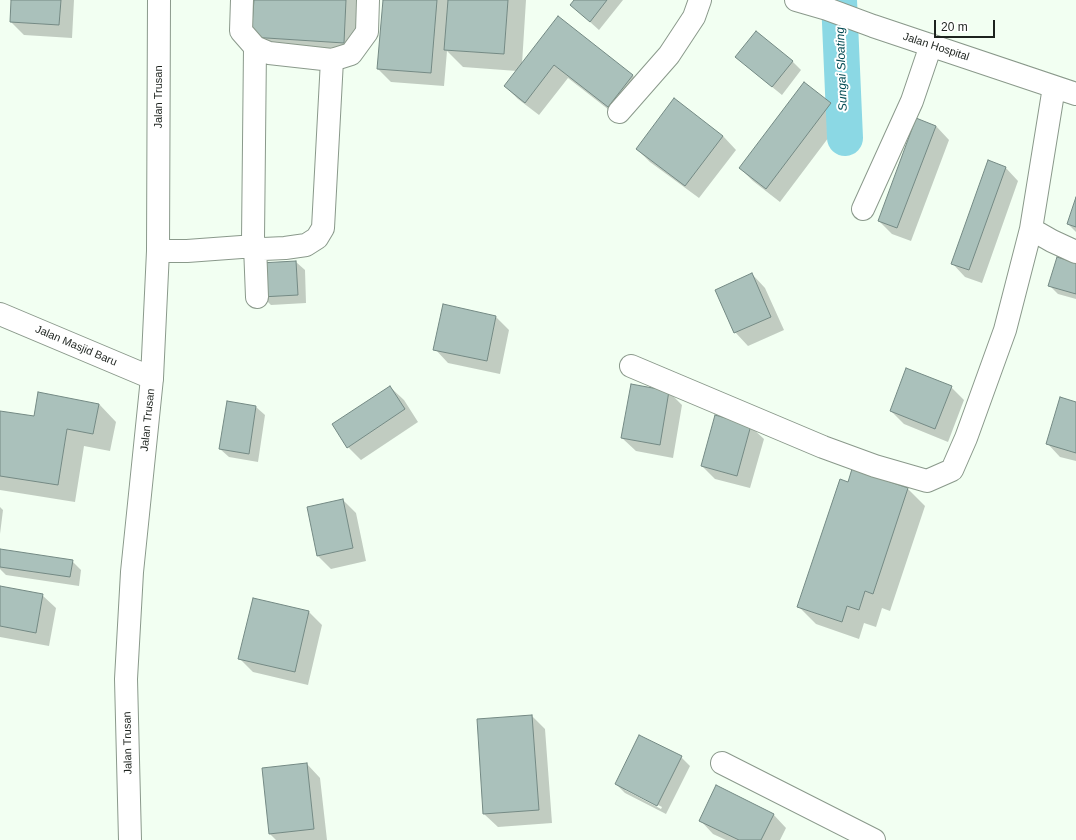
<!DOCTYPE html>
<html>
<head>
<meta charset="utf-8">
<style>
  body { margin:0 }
  #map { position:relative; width:1076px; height:840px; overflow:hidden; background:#f2fff2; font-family:Arial,sans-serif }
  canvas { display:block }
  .scale { position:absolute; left:934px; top:20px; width:61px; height:18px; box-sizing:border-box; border:2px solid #1d231e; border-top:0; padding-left:5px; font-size:12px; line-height:14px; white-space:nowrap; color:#1d231e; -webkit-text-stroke:3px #fff; paint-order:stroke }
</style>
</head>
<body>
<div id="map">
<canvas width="1076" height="840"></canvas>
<div class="scale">20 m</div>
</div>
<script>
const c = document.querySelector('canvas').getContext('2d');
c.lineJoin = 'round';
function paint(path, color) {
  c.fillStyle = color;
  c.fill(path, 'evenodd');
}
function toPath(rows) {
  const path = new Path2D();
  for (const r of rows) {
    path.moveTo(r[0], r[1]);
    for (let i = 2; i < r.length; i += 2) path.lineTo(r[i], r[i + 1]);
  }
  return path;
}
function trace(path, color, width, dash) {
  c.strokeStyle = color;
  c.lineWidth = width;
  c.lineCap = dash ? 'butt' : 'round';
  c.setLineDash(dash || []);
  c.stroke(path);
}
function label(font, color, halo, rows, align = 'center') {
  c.font = font + ' Arial,sans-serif';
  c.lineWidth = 4;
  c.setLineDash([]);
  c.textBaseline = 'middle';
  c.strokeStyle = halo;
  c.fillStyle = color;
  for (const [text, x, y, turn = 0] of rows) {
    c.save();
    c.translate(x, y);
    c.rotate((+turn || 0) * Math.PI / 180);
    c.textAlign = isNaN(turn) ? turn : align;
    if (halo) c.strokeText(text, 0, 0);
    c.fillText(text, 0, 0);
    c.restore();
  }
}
paint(toPath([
  [12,0,74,0,72,38,24,35,11,22],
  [255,0,364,0,361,60,270,54,252,37],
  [384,0,526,0,522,64,558,17,632,75,646,88,622,120,568,78,539,115,518,99,505,86,517,71,463,67,447,51,444,86,391,82,378,69],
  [575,0,623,0,599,30,571,5],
  [756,32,793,62,801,70,782,95,745,65],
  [804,83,831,104,844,117,780,202,753,181,740,168],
  [936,126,949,140,911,241,892,234,879,221],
  [723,136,736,150,699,198,650,162,637,149],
  [1005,167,1018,181,982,283,965,277,952,263],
  [1076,200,1076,232,1068,224],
  [296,262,305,270,306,303,271,305,262,296,261,264],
  [1076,264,1076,299,1058,294,1049,285],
  [752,274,765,288,784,330,748,346,735,332],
  [496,317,509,330,500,374,448,363,435,349],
  [390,387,404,400,418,422,361,460,348,447],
  [951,387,964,400,948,442,904,424,891,411],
  [669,392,682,405,673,458,636,451,622,438],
  [228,402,256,407,265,415,258,462,229,457,220,449],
  [1076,403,1076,461,1060,457,1047,443],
  [99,404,116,422,110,451,84,446,75,502,0,490,0,412,35,418],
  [750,426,764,439,750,488,715,479,702,466],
  [848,484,908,489,925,506,890,611,882,608,876,627,864,623,859,639,816,624,799,607],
  [343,500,356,513,366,561,331,569,318,556],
  [0,507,3,510,0,534],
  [0,550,72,561,81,570,79,586,6,575,0,569],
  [0,587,42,595,56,608,49,646,0,637],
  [254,599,309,612,322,625,308,685,253,672,240,659],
  [532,716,545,729,552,823,498,827,484,814,478,720],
  [681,757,690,766,666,814,625,793,616,784],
  [625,788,662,807,661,809,625,790],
  [307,764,320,778,327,840,276,840,270,834],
  [773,814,786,828,780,840,726,840,713,834,700,820]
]), '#0003');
trace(toPath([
  [839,0,845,138]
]), '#8bd8e4', 36);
const building = toPath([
  [11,0,61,0,59,25,10,22,11,0],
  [254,0,346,0,344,43,251,37,254,0],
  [383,0,437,0,431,73,377,69,383,0],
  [448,0,508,0,504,54,444,50,448,0],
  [574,0,607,0,590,22,570,5,574,0],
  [558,16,633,75,608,107,554,65,525,103,504,86,558,16],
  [756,31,793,61,772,87,735,57,756,31],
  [804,82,831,103,766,189,739,168,804,82],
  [674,98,723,136,685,186,636,149,674,98],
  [916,118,936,126,897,228,878,221,916,118],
  [988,160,1006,167,969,270,951,264,988,160],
  [1076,197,1076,227,1067,224,1076,197],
  [1057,257,1076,263,1076,294,1048,286,1057,257],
  [296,261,298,295,261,297,260,263,296,261],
  [752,273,771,317,734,333,715,290,752,273],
  [443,304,496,316,487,361,433,350,443,304],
  [906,368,952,386,935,429,890,411,906,368],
  [631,384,669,391,660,445,621,438,631,384],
  [390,386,405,409,347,448,332,424,390,386],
  [38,392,99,404,93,434,67,429,58,485,0,476,0,411,34,416,38,392],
  [1060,397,1076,402,1076,453,1046,444,1060,397],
  [227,401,256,406,249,454,219,449,227,401],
  [715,415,751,425,737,476,701,466,715,415],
  [852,469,908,488,873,594,865,591,859,610,847,606,842,622,797,607,840,479,848,482,852,469],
  [343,499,353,548,317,556,307,507,343,499],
  [0,549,73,560,70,577,0,567,0,549],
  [0,586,43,594,36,633,0,626,0,586],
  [253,598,309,611,295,672,238,659,253,598],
  [532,715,539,810,483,814,477,719,532,715],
  [639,735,682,756,657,806,615,784,639,735],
  [307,763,314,829,269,834,262,768,307,763],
  [716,785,774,814,761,840,739,840,699,821,716,785]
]);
paint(building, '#aac1bb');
trace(building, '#748a84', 1);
const minor = toPath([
  [242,0,241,31,255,47,269,53,332,60,351,54,367,32,368,0],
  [796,0,827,9,873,26,1076,94],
  [255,47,253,239,255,246,263,249,285,248,306,245,317,238,323,228,332,60],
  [619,112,669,55,694,17,700,0],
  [863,209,912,101,931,45],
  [1031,229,1052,241,1076,252],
  [158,251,187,251,255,246,257,297],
  [0,314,152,378],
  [631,366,823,447,875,466,927,481,952,470,966,438,1005,330,1031,229,1054,87],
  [722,763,874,840]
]);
const major = toPath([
  [130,840,126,679,132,572,152,378,158,251,159,0]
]);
trace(minor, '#8a998b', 24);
trace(major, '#8a998b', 24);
trace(minor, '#fff', 22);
trace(major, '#fff', 22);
label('11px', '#1d231e', '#fff', [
  ["Jalan Hospital",936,47,18],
  ["Jalan Trusan",159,97,-90],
  ["Jalan Masjid Baru",76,346,23],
  ["Jalan Trusan",148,420,-84],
  ["Jalan Trusan",128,743,-91]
]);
label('italic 12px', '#004952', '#fff', [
  ["Sungai Sloating",842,69,-92]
]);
</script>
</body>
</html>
